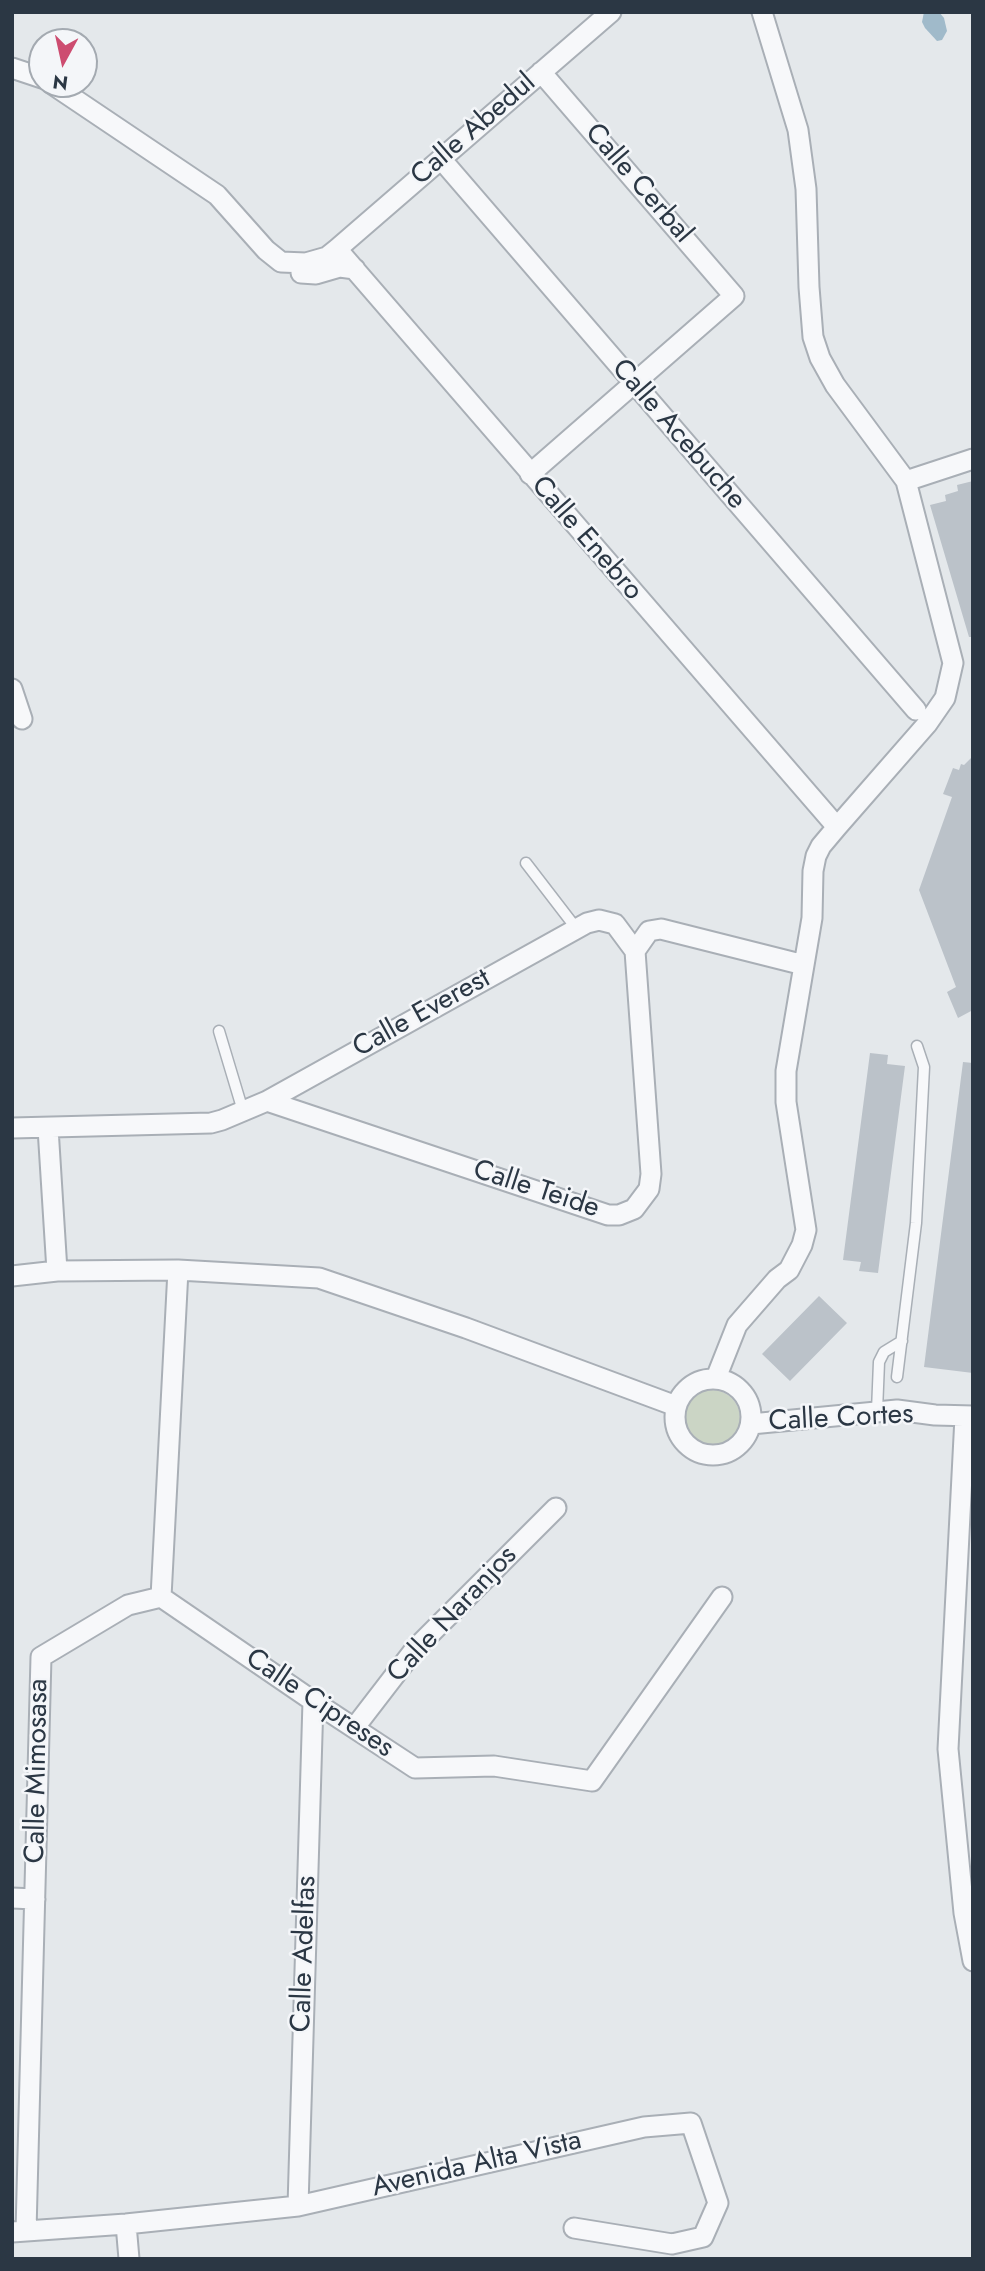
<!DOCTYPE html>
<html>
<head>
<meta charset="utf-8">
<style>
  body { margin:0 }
  #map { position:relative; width:985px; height:2271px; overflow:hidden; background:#e4e8eb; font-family:Jost,sans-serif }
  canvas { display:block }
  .frame { position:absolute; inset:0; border:14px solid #2b3744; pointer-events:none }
  .north { position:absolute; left:28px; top:28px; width:70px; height:70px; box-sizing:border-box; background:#f4f6f9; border:2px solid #a4aab1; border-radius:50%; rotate:188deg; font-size:19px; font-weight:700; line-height:28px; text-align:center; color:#2b3744 }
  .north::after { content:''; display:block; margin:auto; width:24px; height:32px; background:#cd4c70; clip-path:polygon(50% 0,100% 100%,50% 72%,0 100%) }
</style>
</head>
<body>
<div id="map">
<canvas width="985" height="2271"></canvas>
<div class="frame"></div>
<div class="north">N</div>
</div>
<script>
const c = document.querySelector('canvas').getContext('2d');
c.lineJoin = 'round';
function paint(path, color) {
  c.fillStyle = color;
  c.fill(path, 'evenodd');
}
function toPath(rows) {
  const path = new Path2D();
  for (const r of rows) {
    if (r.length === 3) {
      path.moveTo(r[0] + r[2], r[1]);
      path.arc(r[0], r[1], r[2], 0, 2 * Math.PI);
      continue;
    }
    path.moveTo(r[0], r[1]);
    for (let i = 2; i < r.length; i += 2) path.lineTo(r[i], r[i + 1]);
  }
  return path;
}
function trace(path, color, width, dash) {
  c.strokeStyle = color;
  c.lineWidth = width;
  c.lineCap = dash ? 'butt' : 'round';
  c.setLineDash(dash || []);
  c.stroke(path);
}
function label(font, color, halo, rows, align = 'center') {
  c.font = font + ' Jost,sans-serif';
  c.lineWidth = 5;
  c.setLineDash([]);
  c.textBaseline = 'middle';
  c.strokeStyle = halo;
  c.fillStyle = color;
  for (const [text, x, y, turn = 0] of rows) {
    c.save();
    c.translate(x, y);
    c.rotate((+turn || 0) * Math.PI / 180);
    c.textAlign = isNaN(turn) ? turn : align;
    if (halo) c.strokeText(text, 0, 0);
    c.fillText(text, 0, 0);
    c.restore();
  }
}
paint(toPath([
  [712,1418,28]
]), '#cbd5c5');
paint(toPath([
  [924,12,939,12,944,18,947,31,942,40,937,41,925,28,922,22]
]), '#a0baca');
paint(toPath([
  [973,481,973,637,969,637,930,505,946,501,945,495,958,491,957,485],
  [973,756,973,1010,958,1018,947,992,956,987,919,890,952,797,943,794,953,768,959,770,961,764,964,765],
  [870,1053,888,1055,887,1064,905,1066,878,1273,859,1271,861,1262,843,1260],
  [963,1062,973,1063,973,1373,924,1367],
  [819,1296,847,1323,790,1381,762,1354]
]), '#bbc2c9');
const lane = toPath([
  [526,863,576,928],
  [219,1031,243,1111],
  [897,1377,916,1223,924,1067,917,1046],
  [877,1411,879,1362,884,1352,902,1341]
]);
const street = toPath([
  [12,68,42,78],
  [52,84,217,195,266,250,281,262,306,263,327,257,337,249,611,12],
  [441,159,916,710],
  [337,249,837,827],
  [301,273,316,274,340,267,355,269],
  [530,474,734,296,541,72],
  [906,481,973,459],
  [12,689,22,719],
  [635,951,649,931,661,929,804,965],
  [12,1128,211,1123,222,1120,267,1101,587,923,599,920,615,924,635,951,651,1174,649,1189,634,1209,619,1215,608,1215,267,1101],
  [48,1128,57,1271],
  [178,1270,161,1597,313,1701,415,1768,494,1766,592,1781,722,1597],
  [12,1276,57,1271,178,1270,319,1278,466,1328,676,1406],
  [716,1378,737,1325,777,1279,789,1270,802,1245,806,1230,786,1102,786,1071,812,918,813,871,816,856,821,846,837,827,927,724,945,698,953,663,906,481,835,385,820,358,813,337,809,287,806,189,798,130,762,12],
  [713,1417,38],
  [965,1417,948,1749,964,1913,973,1961],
  [751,1424,897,1410,935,1415,973,1416],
  [355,1727,415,1649,556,1508],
  [12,1898,35,1899],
  [298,2206,313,1701],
  [126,2224,129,2259],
  [26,2231,41,1657,128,1605,161,1597],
  [12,2232,126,2224,298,2206,644,2127,691,2123,718,2203,703,2237,672,2244,574,2228]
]);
trace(lane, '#a9afb6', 13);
trace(street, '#a9afb6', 23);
trace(lane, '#f7f8fa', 10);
trace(street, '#f7f8fa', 19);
label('28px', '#2b3744', '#f4f6f9', [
  ["Calle Abedul",474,130,-41],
  ["Calle Cerbal",638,184,49],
  ["Calle Acebuche",678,435,49],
  ["Calle Enebro",586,539,49],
  ["Calle Everest",422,1014,-29],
  ["Calle Teide",536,1190,18],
  ["Calle Cortes",841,1419,-3],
  ["Calle Naranjos",453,1615,-47],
  ["Calle Cipreses",319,1704,34],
  ["Calle Mimosasa",38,1771,-89],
  ["Calle Adelfas",305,1954,-88],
  ["Avenida Alta Vista",477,2165,-13]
]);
</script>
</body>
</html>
